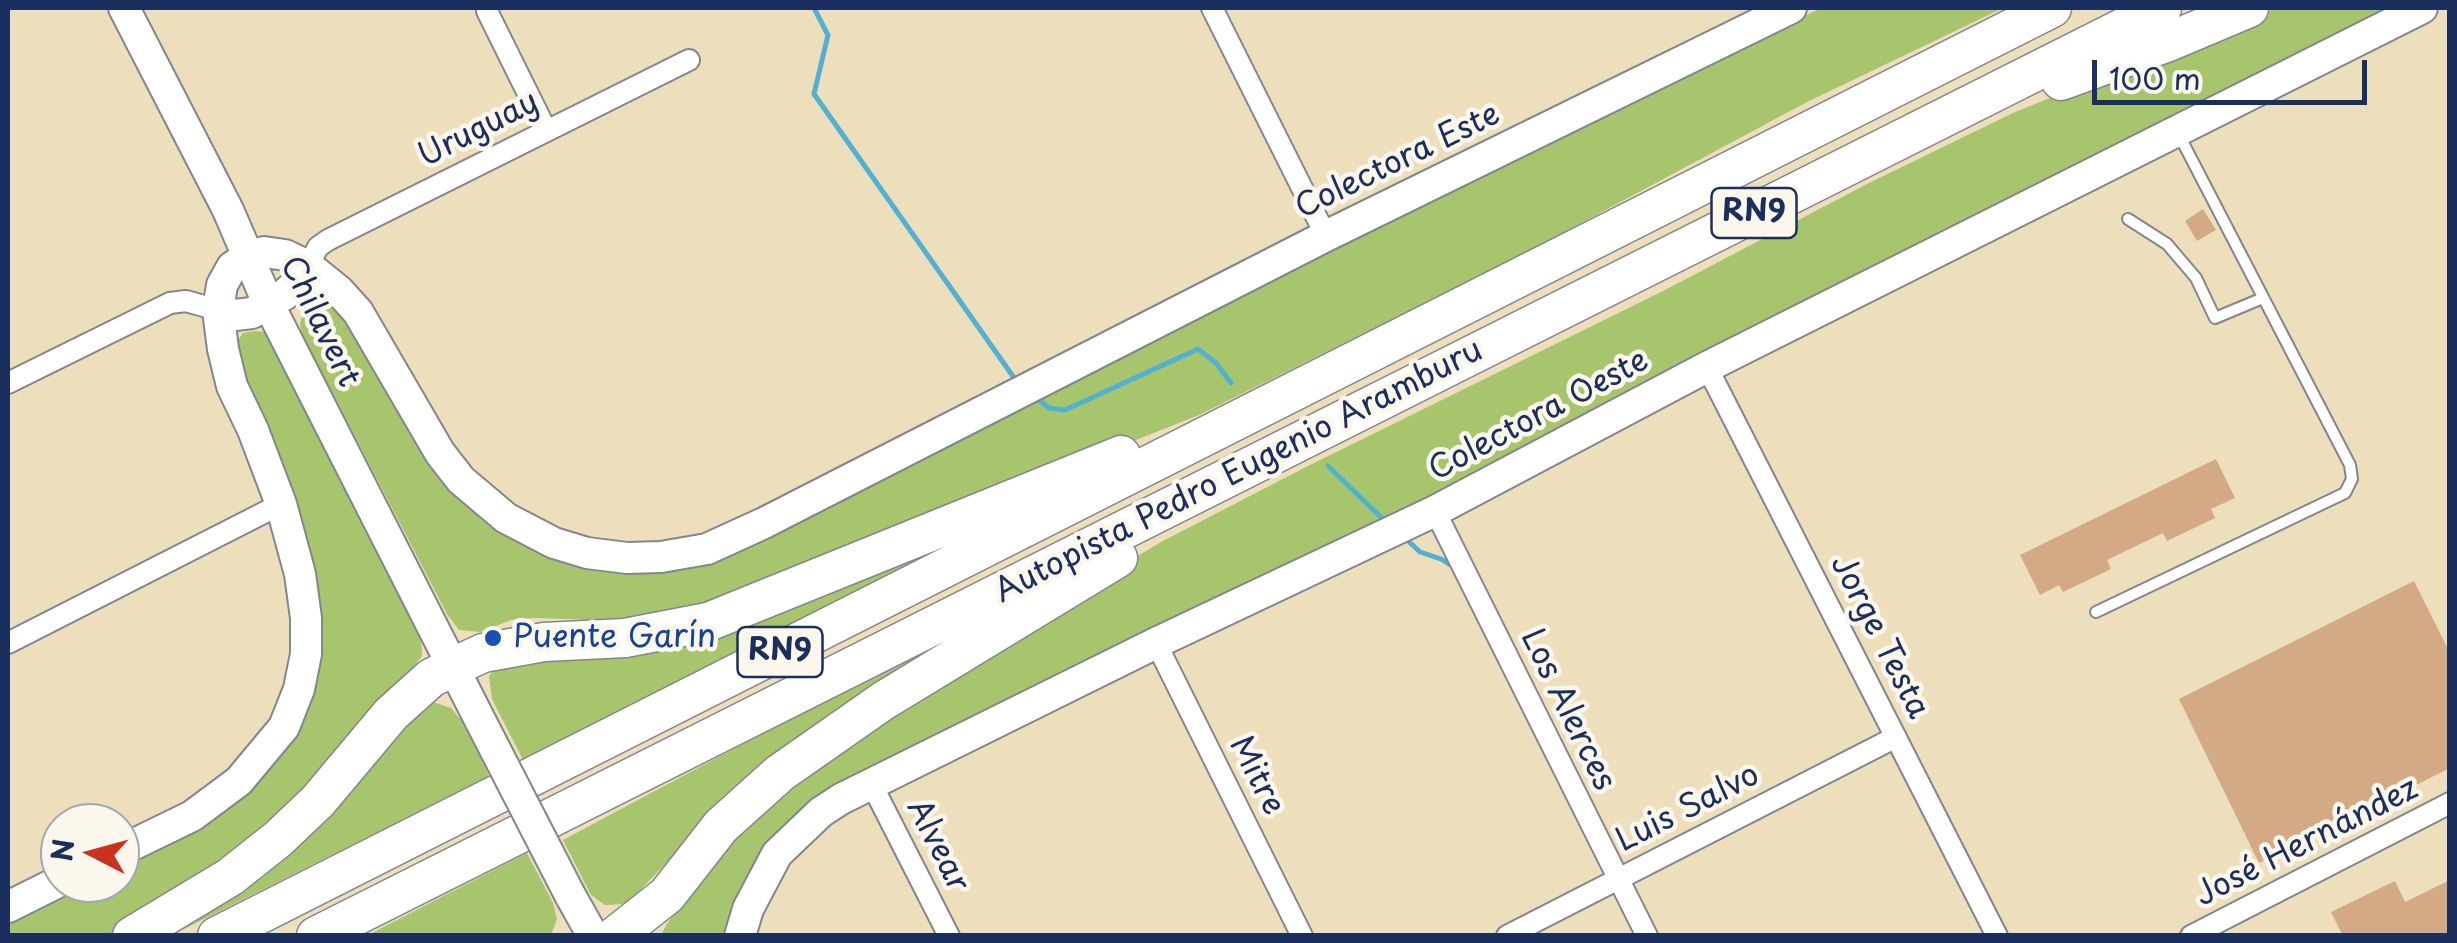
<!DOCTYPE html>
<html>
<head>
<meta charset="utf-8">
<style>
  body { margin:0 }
  #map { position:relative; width:2457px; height:943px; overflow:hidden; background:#eddebc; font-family:"Playpen Sans",sans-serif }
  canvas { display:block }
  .frame { position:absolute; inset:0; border:10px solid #1b2f5e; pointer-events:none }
  .north { position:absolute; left:40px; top:803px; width:100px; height:100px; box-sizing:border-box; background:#fbf7ec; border:2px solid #a1a7b3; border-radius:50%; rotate:276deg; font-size:28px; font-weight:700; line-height:40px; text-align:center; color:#1b2f5e }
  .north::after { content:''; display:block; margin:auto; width:35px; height:45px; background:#c8321e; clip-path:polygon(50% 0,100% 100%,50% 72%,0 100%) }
  .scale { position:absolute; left:2092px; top:60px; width:275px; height:45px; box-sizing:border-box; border:5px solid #1b2f5e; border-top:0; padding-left:12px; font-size:30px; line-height:35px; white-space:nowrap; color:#1b2f5e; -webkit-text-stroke:8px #fbf7ec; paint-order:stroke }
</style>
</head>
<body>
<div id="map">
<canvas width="2457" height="943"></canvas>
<div class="frame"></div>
<div class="north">N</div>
<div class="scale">100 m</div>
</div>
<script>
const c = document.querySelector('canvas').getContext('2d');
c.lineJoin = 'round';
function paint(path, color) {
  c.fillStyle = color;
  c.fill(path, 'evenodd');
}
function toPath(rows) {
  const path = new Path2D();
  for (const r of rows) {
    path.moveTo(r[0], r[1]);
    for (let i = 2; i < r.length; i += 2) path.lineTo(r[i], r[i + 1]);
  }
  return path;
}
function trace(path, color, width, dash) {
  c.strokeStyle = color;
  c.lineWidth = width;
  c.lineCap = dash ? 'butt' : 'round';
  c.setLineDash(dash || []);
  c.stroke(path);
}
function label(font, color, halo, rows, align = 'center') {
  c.font = font + ' "Playpen Sans",sans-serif';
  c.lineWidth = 9;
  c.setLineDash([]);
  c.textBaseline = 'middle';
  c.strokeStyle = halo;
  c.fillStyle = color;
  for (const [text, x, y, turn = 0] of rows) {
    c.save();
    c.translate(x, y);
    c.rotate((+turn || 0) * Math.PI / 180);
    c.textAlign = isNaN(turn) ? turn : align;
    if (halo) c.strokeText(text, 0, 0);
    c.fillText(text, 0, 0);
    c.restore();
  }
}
paint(toPath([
  [1821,8,2003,8,1807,102,1514,259,1199,415,1010,490,678,613,596,620,537,618,511,620,480,632,459,630,447,614,302,334,300,324,304,310,325,300,335,305,349,324,418,446,451,491,498,530,538,552,584,567,654,570,1228,299],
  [2270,8,2402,8,1895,260,1682,362,764,855,733,904,725,935,660,936,691,885,703,857,882,710,1161,542,1306,467,1665,290,1869,183,2013,113],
  [255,331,266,332,274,340,421,640,422,656,408,673,371,707,320,776,226,865,112,935,8,936,8,920,79,883,120,883,120,862,228,804,313,664,242,390,236,343,243,333],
  [984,531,523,760,492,699,489,676,496,668],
  [1039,596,690,838,627,904,605,905,591,895,563,840,773,728],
  [433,702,451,708,466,726,489,776,172,935,149,936,420,707],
  [527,853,553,903,557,919,551,935,368,935]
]), '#a6c56d');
trace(toPath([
  [814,8,828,35,814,94,1017,382],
  [1033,395,1049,408,1065,410,1198,349,1216,363,1231,383],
  [1328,466,1387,523],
  [1403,536,1420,552,1441,559,1452,566]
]), '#52b1d1', 5);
paint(toPath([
  [2203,209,2216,230,2197,241,2185,221],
  [2216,459,2235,498,2211,509,2215,518,2167,541,2163,533,2107,560,2111,569,2063,592,2059,585,2040,595,2020,555],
  [2414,581,2450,653,2450,768,2259,863,2179,699],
  [2450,880,2450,936,2343,936,2331,912,2395,881,2405,902]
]), '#d4a985');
const lane = toPath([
  [2128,219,2167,244,2196,278,2215,318,2263,298],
  [2096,612,2345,493,2352,479,2350,465,2178,133]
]);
const street = toPath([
  [1212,8,1326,236],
  [487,11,546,130],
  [308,266,318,247,328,240,689,60],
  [1707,367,1997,936],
  [8,383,170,303,186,301,218,310],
  [1435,511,1647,936],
  [8,643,281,504],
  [1156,643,1302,936],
  [871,783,949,936],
  [1507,936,1896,737],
  [2191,936,2450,803]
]);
const secondary = toPath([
  [124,8,228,210,268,303,481,722],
  [218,310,235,315,252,313,284,295,298,282,308,266],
  [120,851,192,816,239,781,284,727,299,689,306,654,306,618,300,574,281,504,253,430,232,386,223,349,218,310,222,285,232,267,248,256,264,252,285,255,308,266,339,291,358,312,440,453,461,480,506,518,554,543,587,553,627,558,661,557,707,549,764,523,1326,236,1791,8],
  [570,895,593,936],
  [8,907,60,881],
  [740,936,748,909,777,854,821,812,841,799,1156,643,1435,511,1707,367,2422,8]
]);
const highway = toPath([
  [2061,81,2166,43,2249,8],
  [132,936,230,877,278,839,318,801,391,714,431,678,455,666,483,653,544,642,625,638,708,622,1121,455],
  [217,936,2052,8],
  [316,936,2162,8],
  [615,936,667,895,721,826,780,773,883,701,1118,558]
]);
trace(lane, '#84868d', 14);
trace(street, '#84868d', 24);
trace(secondary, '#84868d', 34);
trace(highway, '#84868d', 41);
trace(lane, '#fff', 10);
trace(street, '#fff', 20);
trace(secondary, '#fff', 30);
trace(highway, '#fff', 38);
const secondaryBridge = toPath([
  [481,722,570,895]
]);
trace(secondaryBridge, '#84868d', 34, []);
trace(secondaryBridge, '#fff', 30);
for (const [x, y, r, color] of [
  [493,638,10,"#1a4fb4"]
]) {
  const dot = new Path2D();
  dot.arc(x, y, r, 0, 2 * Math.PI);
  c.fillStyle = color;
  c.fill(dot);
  trace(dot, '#fbf7ec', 4);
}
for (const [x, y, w] of [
  [1754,213,85],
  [780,652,85]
]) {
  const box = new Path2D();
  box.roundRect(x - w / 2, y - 25, w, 50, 8);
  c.fillStyle = '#fbf7ec';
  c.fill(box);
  trace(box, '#1b2f5e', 2.5);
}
label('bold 30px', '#1b2f5e', null, [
  ["RN9",1754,213],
  ["RN9",780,652]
]);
label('32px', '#1b2f5e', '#fbf7ec', [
  ["Uruguay",479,130,-27],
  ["Colectora Este",1398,162,-26],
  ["Chilavert",319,322,64],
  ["Colectora Oeste",1539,416,-28],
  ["Autopista Pedro Eugenio Aramburu",1239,472,-27],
  ["Jorge Testa",1879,637,63],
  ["Los Alerces",1567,710,64],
  ["Mitre",1256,776,63],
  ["Luis Salvo",1688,809,-27],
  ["José Hernández",2307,843,-27],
  ["Alvear",937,846,63]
]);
label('32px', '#164399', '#fbf7ec', [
  ["Puente Garín",513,638]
], 'left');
</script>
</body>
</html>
